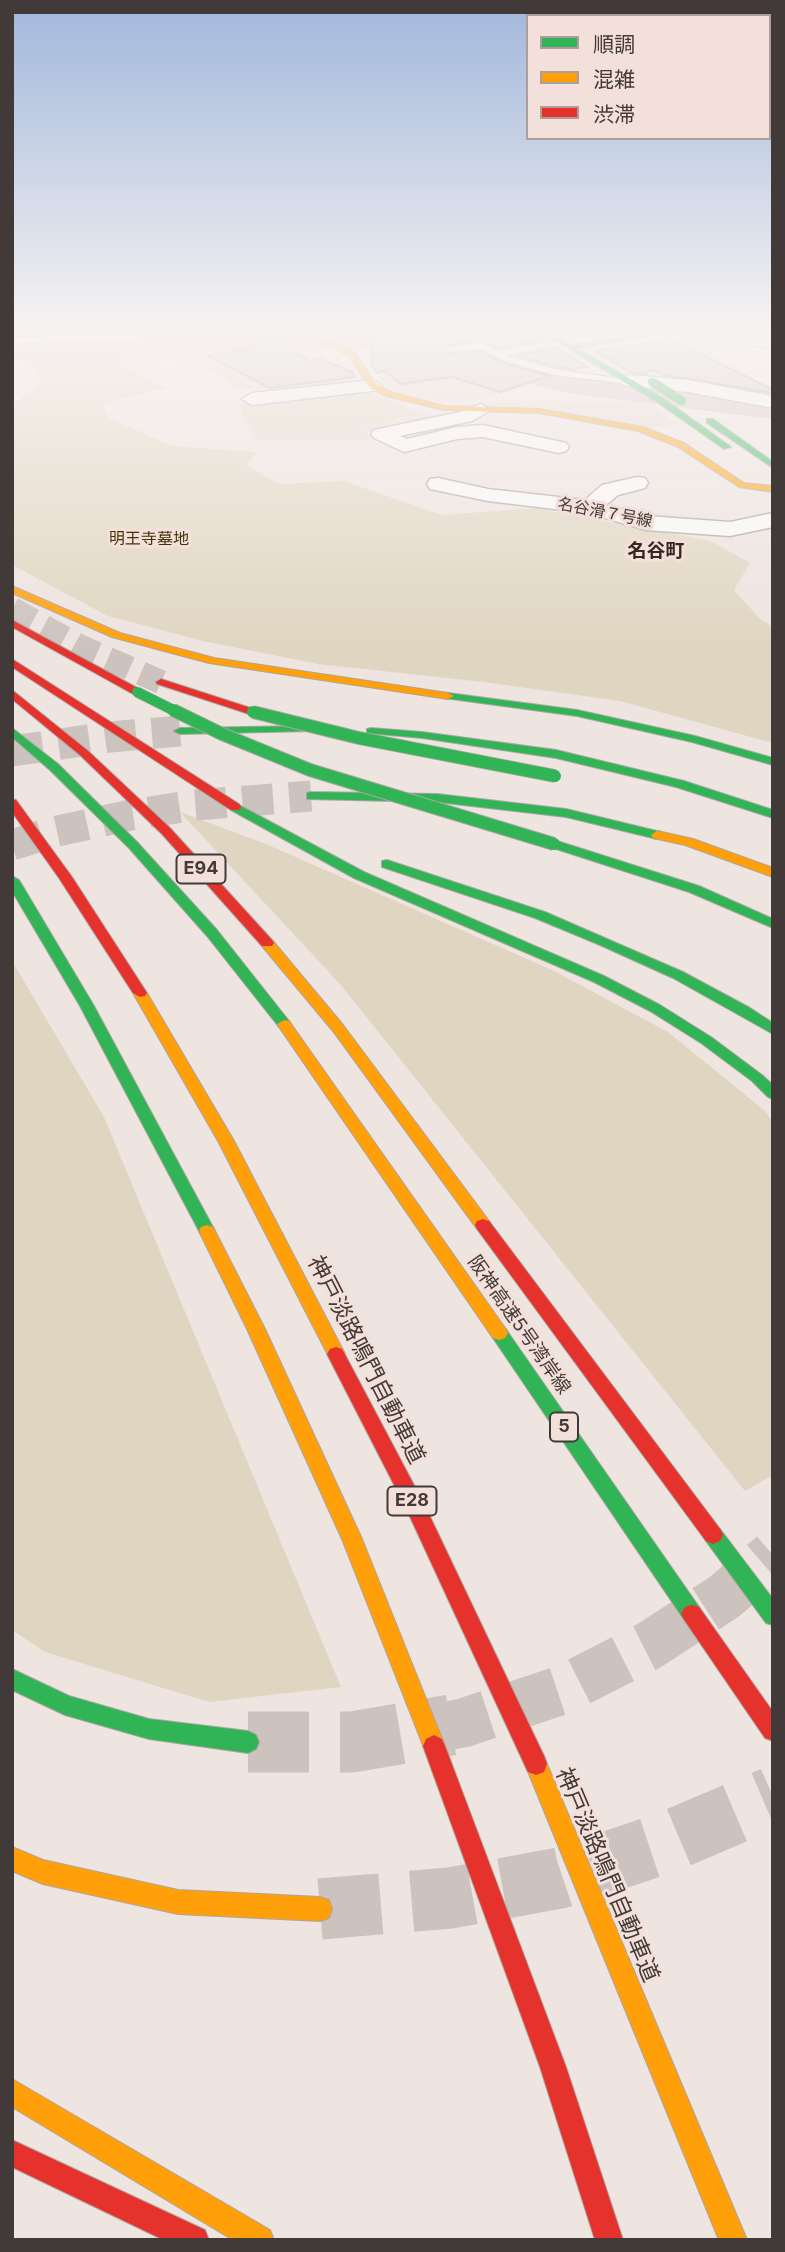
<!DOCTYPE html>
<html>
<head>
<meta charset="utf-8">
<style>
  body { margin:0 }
  #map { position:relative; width:785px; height:2252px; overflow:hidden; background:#eee4e0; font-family:Inter,"Noto Sans JP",sans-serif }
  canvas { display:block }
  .frame { position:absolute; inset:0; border:14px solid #423a38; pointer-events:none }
  .legend { position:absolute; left:526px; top:14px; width:245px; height:126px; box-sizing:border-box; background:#f4e0da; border:2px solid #ad9e99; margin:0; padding:9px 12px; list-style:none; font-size:21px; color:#423a38 }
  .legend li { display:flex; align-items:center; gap:14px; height:35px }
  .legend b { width:35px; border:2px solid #ad9e99 }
</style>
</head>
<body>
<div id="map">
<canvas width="785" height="2252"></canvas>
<div class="frame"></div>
<ul class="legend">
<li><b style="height:9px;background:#30b455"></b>順調</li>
<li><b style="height:9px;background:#ff9f0a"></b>混雑</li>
<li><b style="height:9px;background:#e5322d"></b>渋滞</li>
</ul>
</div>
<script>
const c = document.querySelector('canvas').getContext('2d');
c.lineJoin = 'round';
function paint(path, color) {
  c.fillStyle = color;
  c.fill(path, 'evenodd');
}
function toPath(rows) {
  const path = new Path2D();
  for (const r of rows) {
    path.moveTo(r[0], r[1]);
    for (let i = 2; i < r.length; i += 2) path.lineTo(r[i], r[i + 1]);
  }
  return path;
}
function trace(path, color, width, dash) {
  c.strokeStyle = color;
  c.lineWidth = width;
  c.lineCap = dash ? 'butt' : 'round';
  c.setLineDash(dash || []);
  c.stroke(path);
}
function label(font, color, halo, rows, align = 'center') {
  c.font = font + ' Inter,"Noto Sans JP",sans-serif';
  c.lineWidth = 6;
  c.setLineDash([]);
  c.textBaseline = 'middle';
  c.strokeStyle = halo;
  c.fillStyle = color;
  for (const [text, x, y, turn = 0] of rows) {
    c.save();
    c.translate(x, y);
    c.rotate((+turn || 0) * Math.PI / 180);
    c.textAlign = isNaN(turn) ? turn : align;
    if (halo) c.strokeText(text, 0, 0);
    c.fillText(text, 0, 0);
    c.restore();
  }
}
paint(toPath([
  [297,339,345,363,354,385,263,394,218,367,174,351,224,342],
  [356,345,433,350,485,374,530,386,471,402,445,403,388,389,368,355,371,353],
  [364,391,407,407,410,410,450,418,369,431,370,440,254,440,239,406,250,401],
  [501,400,646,402,678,424,651,428,478,405]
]), '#ebd7d0');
paint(toPath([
  [170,348,185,356,218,367,253,388,237,390,226,380,189,362,170,359,123,366,166,388,102,403,109,418,172,446,257,452,247,465,279,484,344,481,442,515,535,508,710,541,750,563,734,590,760,619,773,627,773,743,620,701,484,682,318,664,203,641,108,616,12,565,12,406,42,381,27,359],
  [364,391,422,414,352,427,278,433,252,426,239,406,250,401],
  [180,812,266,844,552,970,668,1032,765,1111,773,1123,773,1475,745,1491,340,984],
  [12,961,104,1117,341,1687,209,1702,45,1652,12,1630]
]), '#e0d5c0');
paint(toPath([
  [233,333,371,333,456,337,525,366,573,376,773,401,773,419,573,394,507,379,452,353,289,346,93,358,12,360,12,344,233,333]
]), '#d6bbc9');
const building = toPath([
  [371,333,464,333,470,342,447,345,445,354,480,352,506,364,549,376,500,392,452,377,401,384,385,371,377,373,372,365,371,333],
  [479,333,535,333,545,340,498,348,486,342,479,333],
  [672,339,773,390,773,393,664,375,653,370,644,374,632,373,595,351,672,339],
  [278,344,310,361,321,359,352,372,355,377,270,388,208,356,278,344],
  [557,348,588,367,570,369,556,366,517,356,557,348]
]);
paint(building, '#d1c8c7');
trace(building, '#a8a09f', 2);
trace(toPath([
  [12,609,79,646,161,682]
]), '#ccc2be', 24, [24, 12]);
trace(toPath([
  [12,751,110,737,180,731],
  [12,845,53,832,131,815,195,805,311,796]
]), '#ccc2be', 31, [31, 16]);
trace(toPath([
  [441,1727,463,1723,562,1690,647,1647,724,1597,773,1555]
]), '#ccc2be', 49, [49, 24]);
trace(toPath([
  [248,1742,352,1742,451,1725],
  [320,1909,450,1898,560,1878,665,1843,773,1797]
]), '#ccc2be', 61, [61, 31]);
const lane = toPath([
  [466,333,475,333,484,344,498,351,564,340,564,344,506,355,555,369,634,381,629,384,555,375,507,362,480,349,447,352,447,348,475,344,466,333],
  [728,333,740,333,753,340,773,342,773,348,748,344,728,333]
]);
const street = toPath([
  [629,375,688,380,773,396,773,408,688,392,622,385,620,381,622,377,629,375],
  [373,380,382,386,380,390,252,405,242,399,252,393,373,380],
  [481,404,491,410,472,421,400,436,407,439,457,427,483,425,566,443,569,447,566,451,559,453,483,437,457,439,404,452,374,438,371,434,374,430,460,412,481,404],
  [637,477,645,478,648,483,645,488,618,495,606,505,647,516,730,522,773,513,773,527,730,536,646,530,588,513,488,501,430,489,427,484,430,479,438,478,488,489,585,500,602,485,637,477]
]);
const fast = toPath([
  [543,333,552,333,571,345,649,333,668,333,577,348,663,398,731,447,724,449,657,402,543,333],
  [707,419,713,419,773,462,773,468,707,423,707,419],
  [448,693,577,710,695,736,773,758,773,765,692,742,577,716,444,698,444,694,448,693],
  [307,726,311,727,311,731,180,734,174,731,180,728,307,726],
  [12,728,58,764,137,842,217,930,289,1021,291,1024,289,1027,279,1027,207,936,129,848,50,770,12,737,12,728],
  [371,728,422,732,556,750,684,781,773,810,773,818,676,787,556,758,422,738,367,733,367,729,371,728],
  [311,792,437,794,566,809,661,832,663,835,657,839,566,817,437,802,307,799,307,793,311,792],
  [235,803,364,872,604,976,660,1005,711,1037,762,1075,773,1085,773,1099,768,1097,752,1081,701,1043,650,1011,594,982,354,878,231,810,229,807,235,803],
  [554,840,699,886,773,919,773,928,689,892,550,847,548,844,554,840],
  [387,860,545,912,683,972,750,1008,773,1023,773,1034,673,978,600,945,535,918,382,867,382,861,387,860],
  [12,876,19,880,94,1006,215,1231,213,1235,201,1235,199,1231,80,1006,12,891,12,876],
  [499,1326,505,1328,699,1607,703,1614,699,1621,692,1623,685,1621,493,1338,490,1333,493,1328,499,1326],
  [713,1526,720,1529,773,1599,773,1625,766,1623,706,1541,703,1535,706,1529,713,1526],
  [12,1669,69,1696,149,1719,248,1731,256,1735,259,1742,256,1749,248,1753,149,1739,65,1715,12,1690,12,1669]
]);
const slow = toPath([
  [301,333,311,333,355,352,376,384,392,392,444,406,539,409,643,427,684,443,744,483,773,486,773,492,739,487,678,447,638,431,539,413,444,410,386,396,370,388,349,356,301,333],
  [12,586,120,633,214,658,448,693,454,696,448,699,209,663,112,637,12,593,12,586],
  [657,831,693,839,773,868,773,877,685,845,653,838,651,835,657,831],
  [267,939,272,940,343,1025,489,1221,491,1225,489,1229,477,1229,333,1031,262,946,260,943,262,940,267,939],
  [140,989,147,993,234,1141,345,1354,342,1359,336,1361,330,1359,218,1141,133,993,140,989],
  [284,1020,289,1021,505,1328,508,1333,505,1338,499,1340,493,1338,277,1024,284,1020],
  [207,1225,213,1227,215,1231,265,1329,362,1539,445,1746,442,1753,434,1757,426,1753,342,1539,247,1329,199,1231,201,1227,207,1225],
  [536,1753,544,1756,547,1764,747,2240,719,2240,525,1764,528,1756,536,1753],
  [12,1847,43,1860,178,1890,320,1897,329,1900,332,1909,329,1918,320,1921,178,1914,43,1884,12,1871,12,1847],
  [12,2079,270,2230,274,2240,233,2240,12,2107,12,2079]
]);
const jam = toPath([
  [29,333,59,333,12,339,12,335,29,333],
  [12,620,141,690,143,692,133,694,12,627,12,620],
  [12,659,239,804,241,807,239,810,231,810,12,667,12,659],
  [161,679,257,710,259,712,249,714,157,684,156,682,161,679],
  [12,690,88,751,170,828,272,940,274,943,272,946,262,946,162,834,80,755,12,699,12,690],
  [12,799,16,800,72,877,147,993,145,996,140,997,133,993,59,878,12,812,12,799],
  [483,1219,489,1221,720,1529,723,1535,720,1541,713,1544,706,1541,477,1229,475,1225,477,1221,483,1219],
  [336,1347,342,1349,424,1504,544,1756,547,1764,544,1772,536,1775,528,1772,405,1506,327,1354,330,1349,336,1347],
  [692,1605,699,1607,773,1712,773,1741,765,1738,685,1621,681,1614,685,1607,692,1605],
  [434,1735,442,1739,445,1746,566,2067,623,2240,595,2240,540,2067,423,1746,426,1739,434,1735],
  [12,2140,205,2230,209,2240,164,2240,12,2167,12,2140]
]);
trace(lane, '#ada5a2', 3);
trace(street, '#ada5a2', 3);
trace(fast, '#ada5a2', 2);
trace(slow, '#ada5a2', 2);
trace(jam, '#ada5a2', 2);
paint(lane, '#fcfbfa');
paint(street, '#fcfbfa');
paint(fast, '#30b455');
paint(slow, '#ff9f0a');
paint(jam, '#e5322d');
const fastBridgeFar2 = toPath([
  [652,382,682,401]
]);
const fastBridgeFar1 = toPath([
  [137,692,177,712]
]);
const fastBridge = toPath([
  [173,710,222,734,310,770,554,844],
  [253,712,359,738,555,776]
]);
trace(fastBridgeFar2, '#ada5a2', 10, []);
trace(fastBridgeFar1, '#ada5a2', 11, []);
trace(fastBridge, '#ada5a2', 14, []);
trace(fastBridgeFar2, '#30b455', 8);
trace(fastBridgeFar1, '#30b455', 10);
trace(fastBridge, '#30b455', 12);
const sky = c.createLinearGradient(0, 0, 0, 649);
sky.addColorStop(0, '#a1b7dc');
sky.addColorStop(0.51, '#f7f3f1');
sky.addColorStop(1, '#f7f3f100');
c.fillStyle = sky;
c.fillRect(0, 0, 785, 649);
label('16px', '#423a38', '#f4e0da', [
  ["名谷滑７号線",605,513,11]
]);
label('16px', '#403405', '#f4e0da', [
  ["明王寺墓地",149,539]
]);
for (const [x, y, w] of [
  [201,869,49],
  [564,1427,28],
  [412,1501,49]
]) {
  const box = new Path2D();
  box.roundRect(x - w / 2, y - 14.5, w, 29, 5);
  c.fillStyle = '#f4e0da';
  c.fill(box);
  trace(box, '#423a38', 2);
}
label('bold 18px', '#423a38', null, [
  ["E94",201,869],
  ["5",564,1427],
  ["E28",412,1501]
]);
label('bold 19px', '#362722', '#f4e0da', [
  ["名谷町",656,551]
]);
label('19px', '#423a38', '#f4e0da', [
  ["阪神高速5号湾岸線",519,1325,55]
]);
label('23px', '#423a38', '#f4e0da', [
  ["神戸淡路鳴門自動車道",366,1360,63],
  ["神戸淡路鳴門自動車道",607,1875,67]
]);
</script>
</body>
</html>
